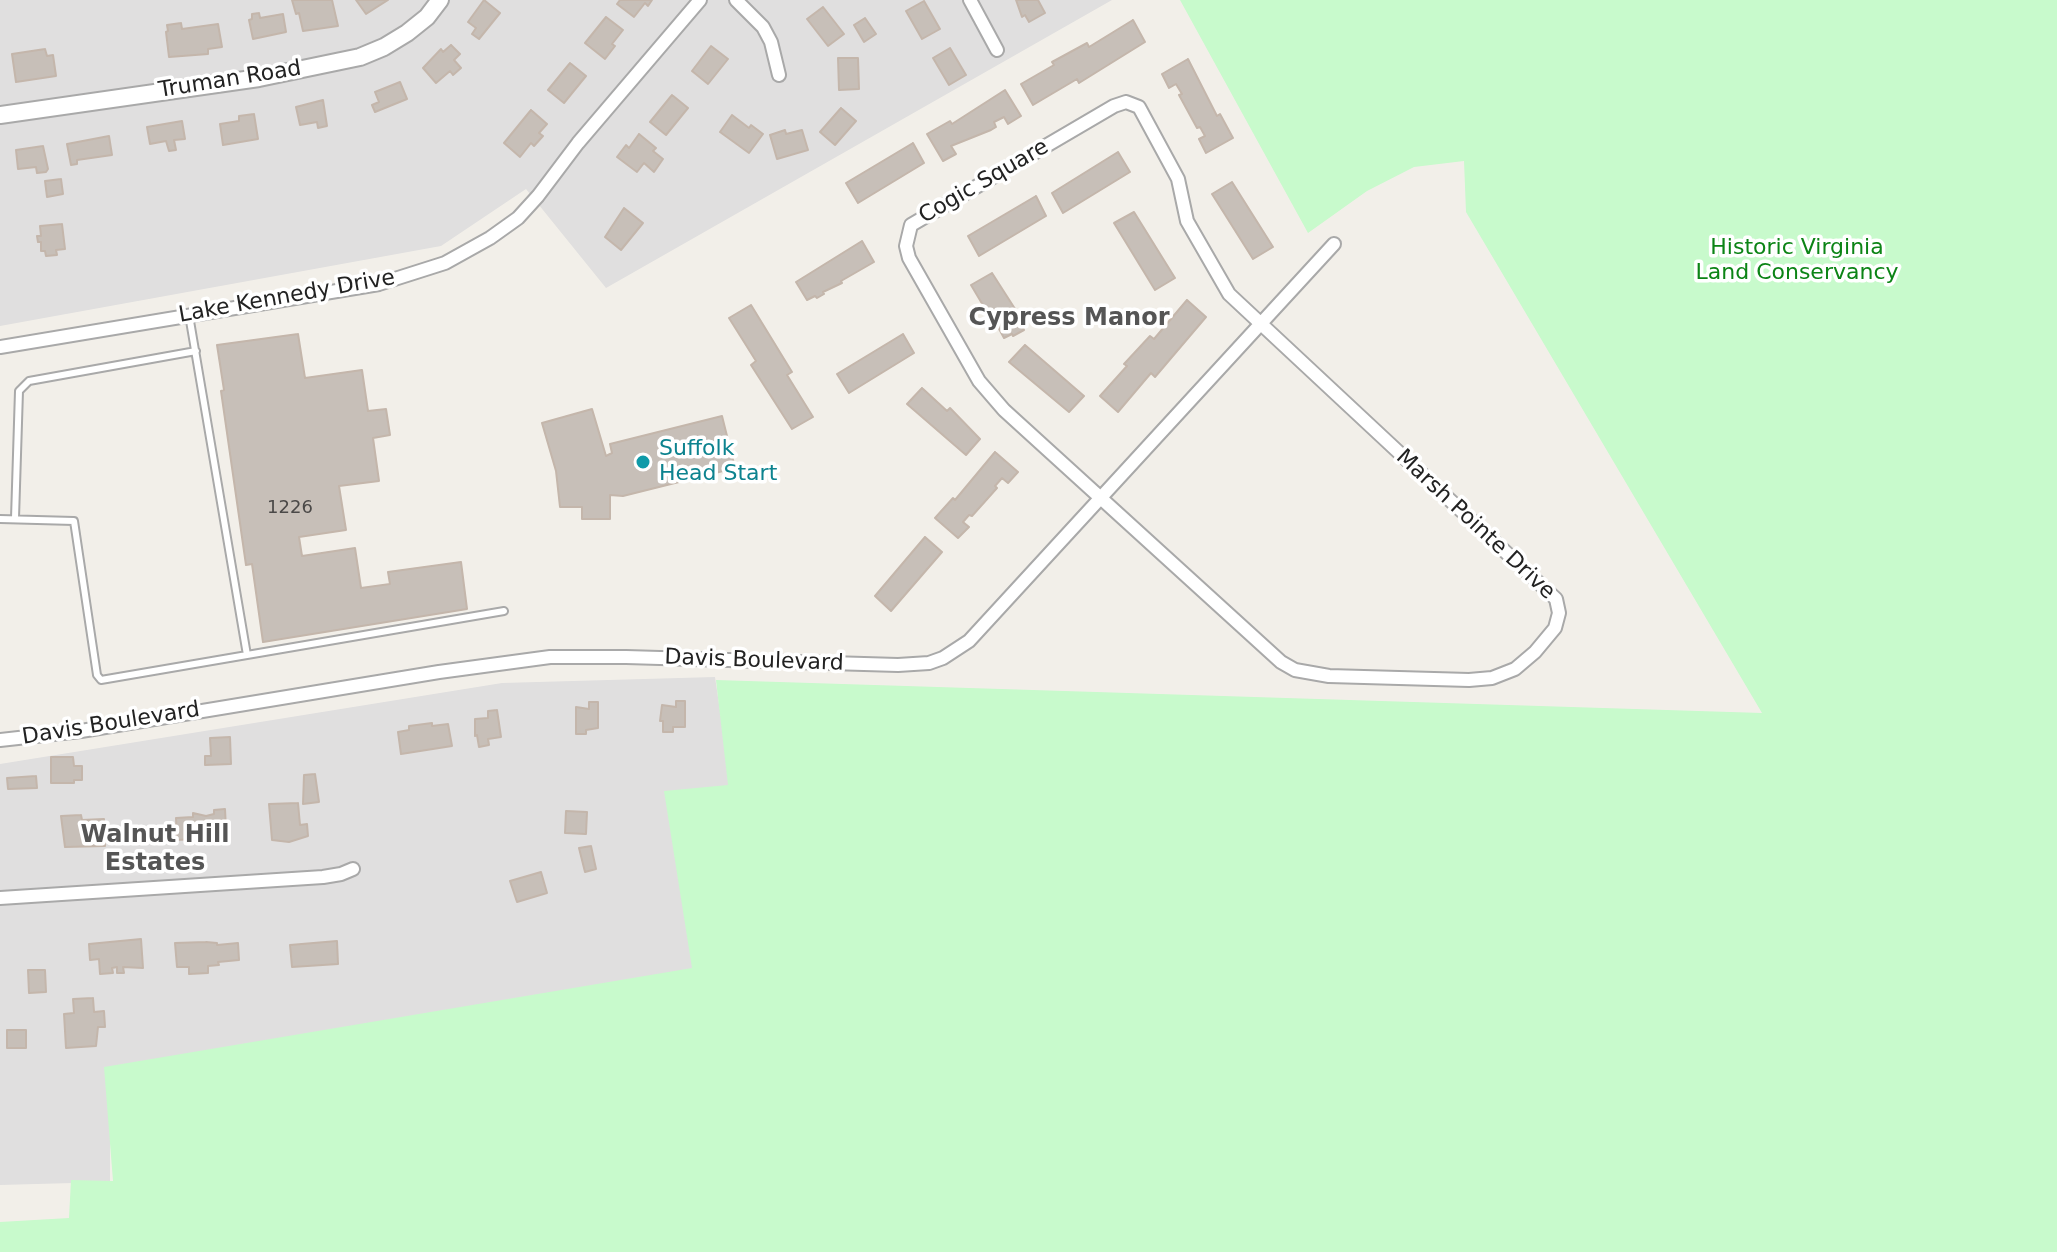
<!DOCTYPE html>
<html>
<head>
<meta charset="utf-8">
<style>
  body { margin:0 }
  canvas { display:block; background:#f2efe9 }
</style>
</head>
<body>
<canvas width="2057" height="1252"></canvas>
<script>
const c = document.querySelector('canvas').getContext('2d');
c.lineJoin = 'round';
function paint(path, color) {
  c.fillStyle = color;
  c.fill(path, 'evenodd');
}
function toPath(rows) {
  const path = new Path2D();
  for (const r of rows) {
    path.moveTo(r[0], r[1]);
    for (let i = 2; i < r.length; i += 2) path.lineTo(r[i], r[i + 1]);
  }
  return path;
}
function trace(path, color, width, dash) {
  c.strokeStyle = color;
  c.lineWidth = width;
  c.lineCap = dash ? 'butt' : 'round';
  c.setLineDash(dash || []);
  c.stroke(path);
}
function label(font, color, halo, rows, align = 'center') {
  c.font = font + ' "DejaVu Sans",sans-serif';
  c.lineWidth = 7;
  c.setLineDash([]);
  c.textBaseline = 'middle';
  c.strokeStyle = halo;
  c.fillStyle = color;
  for (const [text, x, y, turn = 0] of rows) {
    c.save();
    c.translate(x, y);
    c.rotate((+turn || 0) * Math.PI / 180);
    c.textAlign = isNaN(turn) ? turn : align;
    if (halo) c.strokeText(text, 0, 0);
    c.fillText(text, 0, 0);
    c.restore();
  }
}
paint(toPath([
  [0,0,1112,0,606,288,526,189,441,246,0,326],
  [715,677,731,786,698,970,110,1068,110,1182,0,1185,0,764,502,683]
]), '#e0dfdf');
paint(toPath([
  [1180,0,2057,0,2057,1252,0,1252,0,1222,69,1218,71,1180,113,1181,104,1067,692,968,664,791,728,785,716,680,1762,713,1466,212,1464,161,1414,167,1367,191,1308,233]
]), '#c8facc');
const building = toPath([
  [292,0,332,0,338,26,303,31,299,13,296,14,292,0],
  [356,0,388,0,366,14,356,0],
  [484,0,500,13,479,39,472,34,476,28,468,22,484,0],
  [620,0,652,0,648,6,645,3,634,17,617,4,620,0],
  [1016,0,1038,0,1045,13,1029,22,1025,15,1022,17,1016,0],
  [924,1,940,29,922,39,906,11,924,1],
  [823,7,844,34,828,46,807,19,823,7],
  [259,13,260,18,283,14,286,32,253,39,249,20,252,19,252,14,259,13],
  [606,17,623,30,612,44,615,46,605,59,585,43,606,17],
  [865,18,876,34,864,42,854,25,865,18],
  [1133,20,1145,42,1079,83,1077,79,1033,105,1021,84,1054,65,1052,62,1087,43,1089,47,1133,20],
  [181,23,182,29,218,24,222,47,208,49,208,54,169,57,166,32,168,31,167,25,181,23],
  [451,45,460,54,454,60,461,68,453,75,450,71,436,83,423,68,441,49,443,52,451,45],
  [711,46,728,59,708,84,692,71,711,46],
  [950,48,966,75,949,85,933,58,950,48],
  [45,49,47,56,53,55,56,76,16,82,12,54,45,49],
  [838,58,858,58,859,89,839,90,838,58],
  [1188,59,1217,116,1220,114,1233,138,1206,153,1199,139,1205,136,1200,127,1197,128,1179,95,1182,94,1176,84,1169,88,1162,74,1188,59],
  [570,63,586,76,564,103,548,90,570,63],
  [400,82,407,99,375,112,372,105,379,102,375,92,400,82],
  [1005,90,1021,116,1008,124,1004,117,994,122,996,127,991,130,951,146,956,154,943,161,927,134,950,121,952,124,1005,90],
  [672,95,688,108,666,135,650,122,672,95],
  [323,100,327,126,318,128,317,122,300,125,296,107,323,100],
  [841,108,856,121,835,145,820,132,841,108],
  [531,110,547,124,539,133,543,136,534,146,531,143,520,157,504,143,531,110],
  [254,114,258,139,223,145,220,124,239,121,239,116,254,114],
  [732,115,749,128,751,125,763,134,749,153,720,132,732,115],
  [182,121,185,139,174,140,176,150,169,151,166,141,150,144,147,127,182,121],
  [785,130,786,134,802,130,808,150,777,159,770,135,785,130],
  [639,134,656,148,653,151,663,159,654,172,644,163,637,172,617,157,626,145,629,148,639,134],
  [109,136,112,155,77,160,77,164,71,165,67,144,109,136],
  [913,143,924,163,858,203,846,183,913,143],
  [43,146,48,169,46,172,37,173,36,167,18,169,16,150,43,146],
  [1118,152,1130,172,1063,213,1052,193,1118,152],
  [61,179,63,194,47,197,45,181,61,179],
  [1232,182,1273,247,1253,259,1212,194,1232,182],
  [1036,196,1046,216,979,256,968,236,1036,196],
  [624,208,643,223,621,250,605,237,624,208],
  [1134,212,1175,278,1155,290,1114,223,1134,212],
  [62,224,65,249,56,250,57,255,46,256,45,251,41,251,41,242,38,242,37,236,41,236,40,226,62,224],
  [862,241,874,262,841,281,842,283,823,292,824,294,817,298,815,296,807,300,796,282,862,241],
  [992,273,1026,326,1023,327,1024,330,1013,336,1012,334,1004,338,998,327,993,330,987,318,990,317,971,285,992,273],
  [1187,300,1206,317,1155,377,1151,373,1118,412,1100,396,1127,366,1124,364,1150,336,1154,339,1187,300],
  [751,305,792,372,787,375,813,417,792,429,751,365,756,361,729,318,751,305],
  [298,334,305,378,362,370,368,411,386,409,390,435,373,438,379,481,339,486,346,530,299,537,302,556,355,548,361,588,390,584,388,572,461,562,467,609,263,642,252,564,246,565,221,391,224,390,217,345,298,334],
  [903,334,914,353,849,393,837,374,903,334],
  [1025,345,1084,396,1069,412,1009,362,1025,345],
  [922,388,947,411,950,408,980,439,966,455,907,404,922,388],
  [592,409,606,456,612,453,610,444,722,416,735,468,623,496,610,495,610,519,582,519,582,507,560,507,556,471,542,423,592,409],
  [995,452,1018,472,1008,483,1002,478,995,486,997,488,972,516,969,515,963,522,969,527,958,538,935,518,953,498,955,500,995,452],
  [925,537,942,552,891,611,875,596,925,537],
  [676,701,685,701,685,727,673,727,673,732,663,732,663,721,660,721,662,705,676,707,676,701],
  [589,702,598,702,598,728,586,730,586,734,576,734,576,707,589,709,589,702],
  [497,710,501,737,488,739,489,745,479,747,477,735,475,736,475,719,488,718,488,711,497,710],
  [432,723,432,726,448,724,452,746,401,754,398,732,409,730,409,726,432,723],
  [230,737,231,764,205,765,205,756,211,756,210,738,230,737],
  [51,757,73,757,74,766,82,766,82,780,74,780,74,783,51,783,51,757],
  [315,774,319,802,303,804,304,775,315,774],
  [36,776,37,788,8,789,7,778,36,776],
  [298,803,300,825,307,824,308,836,289,842,272,840,269,804,298,803],
  [225,809,226,829,210,829,210,838,177,840,176,818,193,817,193,813,206,816,214,814,214,810,225,809],
  [566,811,587,812,586,834,565,833,566,811],
  [81,815,82,820,104,819,105,846,65,847,61,816,81,815],
  [591,846,596,869,585,872,579,848,591,846],
  [541,872,547,893,517,902,510,881,541,872],
  [141,939,143,968,123,967,124,973,117,973,117,967,112,968,113,973,100,974,99,959,90,960,89,944,141,939],
  [337,941,338,964,292,967,290,945,337,941],
  [206,942,217,943,217,945,238,943,239,960,218,962,219,965,208,966,208,973,189,974,189,967,177,967,175,943,206,942],
  [28,970,45,970,46,992,29,993,28,970],
  [93,998,94,1012,104,1011,105,1027,98,1027,96,1046,66,1048,64,1014,74,1013,73,999,93,998],
  [7,1030,26,1030,26,1048,7,1048,7,1030]
]);
paint(building, '#c7bfb8');
trace(building, '#c4b6ab', 2);
const service = toPath([
  [189,315,247,655],
  [15,518,19,391,29,381,196,351],
  [0,519,74,521,97,675,101,680,504,611]
]);
const minor = toPath([
  [736,0,763,27,771,42,779,75],
  [970,0,997,50],
  [1126,102,1139,107,1178,179,1187,221,1229,294,1556,599,1559,613,1555,628,1535,652,1515,669,1492,678,1469,680,1329,676,1295,670,1281,662,1004,410,979,381,909,258,906,246,911,225,1114,106,1126,102],
  [0,347,379,284,445,263,490,238,518,218,538,196,578,143,700,0],
  [0,740,81,731,439,672,550,657,626,657,898,665,929,663,943,658,969,641,1334,244],
  [0,898,323,877,341,874,353,869]
]);
const tertiary = toPath([
  [0,115,259,78,360,57,384,47,407,33,427,17,440,0]
]);
trace(service, '#a9a9a9', 10);
trace(minor, '#a9a9a9', 16);
trace(tertiary, '#a9a9a9', 20);
trace(service, '#fff', 6);
trace(minor, '#fff', 12);
trace(tertiary, '#fff', 16);
for (const [x, y, r, color] of [
  [643,462,8,"#0f9aa8"]
]) {
  const dot = new Path2D();
  dot.arc(x, y, r, 0, 2 * Math.PI);
  c.fillStyle = color;
  c.fill(dot);
  trace(dot, '#fff', 3);
}
label('18px', '#4b4948', null, [
  ["1226",290,508]
]);
label('22px', '#222', '#fff', [
  ["Truman Road",230,80,-9],
  ["Cogic Square",984,182,-30],
  ["Lake Kennedy Drive",287,297,-10],
  ["Marsh Pointe Drive",1475,525,43],
  ["Davis Boulevard",754,661,2],
  ["Davis Boulevard",111,724,-9]
]);
label('22px', '#0c8416', '#fff', [
  ["Historic Virginia",1797,248],
  ["Land Conservancy",1797,273]
]);
label('22px', '#0d838f', '#fff', [
  ["Suffolk",659,449],
  ["Head Start",659,474]
], 'left');
label('bold 24px', '#555', '#fff', [
  ["Cypress Manor",1069,319],
  ["Walnut Hill",155,836],
  ["Estates",155,864]
]);
</script>
</body>
</html>
